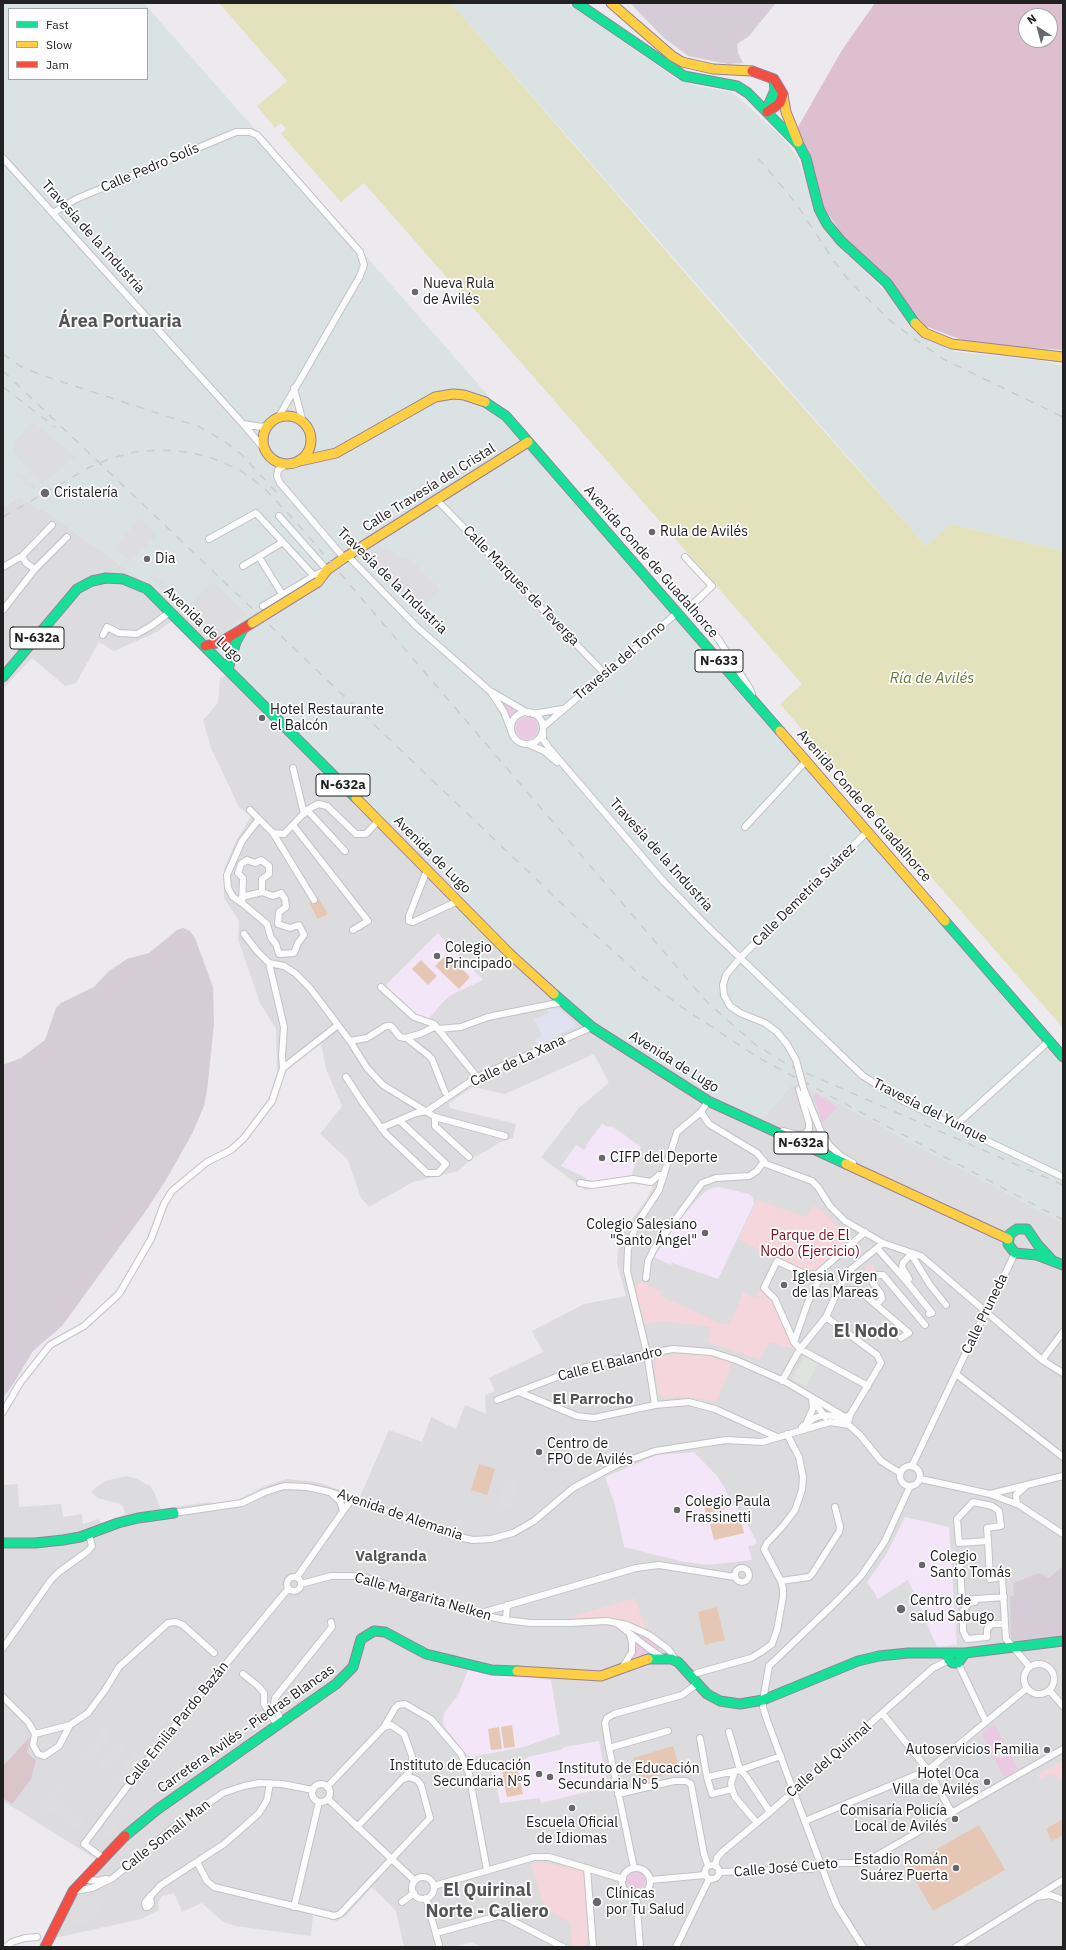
<!DOCTYPE html>
<html>
<head>
<meta charset="utf-8">
<style>
  body { margin:0 }
  #map { position:relative; width:1066px; height:1950px; overflow:hidden; background:#eceaef; font-family:"IBM Plex Sans",sans-serif }
  canvas { display:block }
  .frame { position:absolute; inset:0; border:4px solid #212121; pointer-events:none }
  .legend { position:absolute; left:8px; top:8px; width:140px; height:72px; box-sizing:border-box; background:#fff; border:1px solid #a6a6a6; margin:0; padding:5px 7px; list-style:none; font-size:12px; color:#212121 }
  .legend li { display:flex; align-items:center; gap:8px; height:20px }
  .legend b { width:20px; border:1px solid #a6a6a6 }
  .north { position:absolute; left:1018px; top:8px; width:40px; height:40px; box-sizing:border-box; background:#fff; border:1px solid #a6a6a6; border-radius:50%; rotate:324deg; font-size:11px; font-weight:700; line-height:16px; text-align:center; color:#212121 }
  .north::after { content:''; display:block; margin:auto; width:14px; height:18px; background:#686769; clip-path:polygon(50% 0,100% 100%,50% 72%,0 100%) }
</style>
</head>
<body>
<div id="map">
<canvas width="1066" height="1950"></canvas>
<div class="frame"></div>
<ul class="legend">
<li><b style="height:5px;background:#16e098"></b>Fast</li>
<li><b style="height:5px;background:#ffcf43"></b>Slow</li>
<li><b style="height:5px;background:#f24e42"></b>Jam</li>
</ul>
<div class="north">N</div>
</div>
<script>
const c = document.querySelector('canvas').getContext('2d');
c.lineJoin = 'round';
function paint(path, color) {
  c.fillStyle = color;
  c.fill(path, 'evenodd');
}
function toPath(rows) {
  const path = new Path2D();
  for (const r of rows) {
    if (r.length === 3) {
      path.moveTo(r[0] + r[2], r[1]);
      path.arc(r[0], r[1], r[2], 0, 2 * Math.PI);
      continue;
    }
    path.moveTo(r[0], r[1]);
    for (let i = 2; i < r.length; i += 2) path.lineTo(r[i], r[i + 1]);
  }
  return path;
}
function trace(path, color, width, dash) {
  c.strokeStyle = color;
  c.lineWidth = width;
  c.lineCap = dash ? 'butt' : 'round';
  c.setLineDash(dash || []);
  c.stroke(path);
}
function label(font, color, halo, rows, align = 'center') {
  c.font = font + ' "IBM Plex Sans",sans-serif';
  c.lineWidth = 3.5;
  c.setLineDash([]);
  c.textBaseline = 'middle';
  c.strokeStyle = halo;
  c.fillStyle = color;
  for (const [text, x, y, turn = 0] of rows) {
    c.save();
    c.translate(x, y);
    c.rotate((+turn || 0) * Math.PI / 180);
    c.textAlign = isNaN(turn) ? turn : align;
    if (halo) c.strokeText(text, 0, 0);
    c.fillText(text, 0, 0);
    c.restore();
  }
}
paint(toPath([
  [19,497,51,515,145,583,793,1084,813,1090,1063,1223,1063,1947,481,1947,472,1942,453,1947,404,1947,396,1911,372,1887,346,1916,337,1921,313,1915,311,1936,235,1926,223,1922,202,1903,182,1912,174,1893,162,1896,158,1903,159,1910,141,1919,55,1938,66,1914,96,1859,3,1801,3,1485,18,1484,19,1507,61,1504,63,1517,82,1514,83,1524,99,1519,102,1524,125,1514,123,1507,120,1504,98,1498,92,1493,93,1490,105,1481,126,1476,137,1479,150,1486,154,1492,161,1509,210,1502,213,1504,239,1499,270,1484,287,1479,317,1482,360,1497,389,1430,422,1442,431,1417,456,1429,465,1405,486,1414,485,1395,495,1391,489,1378,543,1352,532,1331,584,1304,626,1296,617,1264,618,1250,627,1226,646,1200,653,1186,629,1183,585,1190,541,1157,579,1108,609,1083,594,1054,505,1094,473,1087,449,1103,450,1108,516,1124,513,1138,503,1141,470,1160,458,1171,413,1182,369,1207,361,1198,348,1160,320,1134,342,1106,326,1069,321,1044,277,1072,276,1029,260,1003,238,939,239,921,224,898,224,869,236,841,251,817,239,807,211,748,203,720,218,703,220,678,226,675,172,621,155,633,114,651,99,642,76,683,65,686,32,658,3,689,3,507]
]), '#dcdbde');
paint(toPath([
  [553,1006,554,1010,558,1008,575,1023,575,1027,537,1046,535,1039,542,1036,534,1019,549,1013,547,1007]
]), '#e0e2f1');
paint(toPath([
  [3,3,144,3,1063,1051,1063,1223,813,1090,793,1084,763,1120,693,1086,599,1027,528,966,145,583,51,515,19,497,3,507],
  [9,9,147,9,147,79,9,79],
  [451,3,567,3,677,79,696,86,732,92,783,138,797,156,809,189,812,208,828,235,875,281,891,298,910,327,922,338,957,352,1045,361,1063,366,1063,551,951,524,926,546]
]), '#dae2e4');
paint(toPath([
  [438,933,483,980,449,996,427,1020,415,1014,386,985],
  [602,1124,608,1127,610,1126,616,1129,641,1147,631,1177,593,1184,582,1176,561,1166,576,1145,584,1150,587,1146,586,1145],
  [719,1187,749,1194,753,1197,754,1204,718,1279,672,1263,671,1265,654,1257,683,1214,705,1192,712,1188],
  [694,1452,717,1476,725,1488,732,1505,735,1506,742,1514,757,1543,748,1547,752,1560,708,1565,680,1561,624,1547,615,1505,605,1477,657,1455],
  [905,1517,949,1527,957,1645,937,1647,908,1580,878,1599,867,1582,886,1555],
  [468,1670,551,1680,560,1734,524,1747,471,1757,466,1754,443,1725,444,1713,458,1695],
  [599,1741,608,1787,541,1803,540,1798,500,1803,492,1766,526,1759,528,1757,563,1749,564,1747]
]), '#f3e6f8');
paint(toPath([
  [630,3,776,3,749,36,737,44,738,53,743,63,728,64,688,56,663,37],
  [183,928,190,931,195,938,213,987,214,1024,207,1091,204,1106,192,1134,166,1180,145,1212,62,1326,33,1351,14,1383,3,1398,3,1065,21,1058,45,1040,56,1008,61,1003,94,987,109,971,127,959,149,953,177,930],
  [1063,1566,1063,1636,1013,1641,1011,1639,1010,1596,1014,1596,1013,1583,1040,1573,1049,1578]
]), '#d5ccd8');
paint(toPath([
  [498,699,519,710,510,718,506,708],
  [527,728,11],
  [816,1093,837,1107,822,1123,814,1096],
  [624,1626,648,1638,668,1653,658,1652],
  [634,1640,650,1653,631,1658],
  [995,1725,1017,1767,1011,1776,1003,1776,982,1734,988,1727],
  [636,1881,9]
]), '#ebc9e3');
paint(toPath([
  [875,3,1063,3,1063,350,970,343,925,326,898,290,844,237,824,208,808,165,798,127,842,50],
  [1026,16,1050,16,1050,40,1026,40]
]), '#ddbfd0');
paint(toPath([
  [30,1737,27,1753,36,1760,31,1779,12,1804,3,1798,3,1766]
]), '#dac6ca');
paint(toPath([
  [757,1200,806,1217,813,1206,821,1209,853,1240,816,1273,808,1274,738,1239],
  [870,1269,4.5],
  [642,1282,661,1291,659,1295,722,1324,728,1324,732,1319,743,1292,756,1298,759,1288,773,1302,795,1349,769,1342,760,1360,708,1342,710,1327,664,1321,645,1324,635,1288,638,1284],
  [690,1353,710,1356,732,1363,717,1402,688,1397,663,1398,658,1393,654,1363,658,1356],
  [635,1598,646,1629,610,1617,570,1617],
  [1063,1760,1063,1787,1062,1782,1056,1776,1047,1775,1040,1780,1037,1775],
  [539,1862,581,1870,584,1874,588,1946,572,1946,571,1924,544,1907,531,1864]
]), '#f4d6dc');
paint(toPath([
  [318,898,328,914,318,919,309,903],
  [447,954,470,977,459,989,435,966],
  [421,960,437,976,428,985,412,969],
  [479,1464,495,1469,487,1495,471,1490],
  [725,1496,729,1507,706,1514,703,1502],
  [740,1517,744,1533,714,1540,710,1524],
  [717,1607,725,1640,705,1645,698,1612],
  [512,1725,515,1747,504,1748,501,1727],
  [499,1727,502,1749,491,1750,488,1729],
  [673,1746,680,1770,640,1782,633,1758],
  [516,1763,523,1794,507,1797,501,1766],
  [1063,1819,1063,1835,1052,1841,1046,1829],
  [979,1825,1005,1870,933,1911,907,1866]
]), '#e6c6b5');
paint(toPath([
  [33,422,76,457,42,483,20,461,12,445],
  [18,472,35,487,32,489,15,474],
  [140,518,157,535,130,562,123,555,113,550],
  [379,546,391,551,399,557,409,558,440,590,417,613,376,573,367,562,369,552],
  [153,574,180,600,178,602,150,577],
  [213,582,246,614,217,638,208,640,203,638,181,615],
  [535,1435,581,1451,606,1460,603,1462,592,1458,586,1472,570,1480,562,1476,566,1468,573,1471,579,1456,534,1437],
  [505,1479,519,1482,511,1511,497,1507],
  [104,1727,111,1729,108,1732,111,1737,90,1762,87,1758,85,1761,78,1759],
  [117,1740,123,1742,126,1746,104,1776,101,1771,95,1768],
  [141,1749,148,1751,118,1790,113,1787,109,1782,135,1750,138,1754],
  [59,1780,65,1785,55,1798,85,1820,80,1828,76,1828,51,1811,46,1816,38,1807],
  [120,1804,129,1811,109,1839,97,1834],
  [101,1889,107,1897,96,1921,64,1928,76,1901]
]), '#dddcde');
paint(toPath([
  [804,1357,818,1364,806,1386,792,1379],
  [997,1744,1006,1748,1002,1758,992,1755]
]), '#e0e4e1');
paint(toPath([
  [219,3,451,3,750,348,926,546,951,524,1063,551,1063,1028,780,704,802,684,364,183,341,202,281,134,286,129,281,123,275,128,257,106,287,81]
]), '#e3e2bd');
const street = toPath([
  [3,158,243,424,266,451],
  [53,213,76,199,236,132,250,132,257,135,360,252,364,265,360,276,278,418],
  [294,388,303,423],
  [243,424,262,427,270,424],
  [285,465,278,470,277,476,280,483,344,558,350,558,416,626,491,692,504,712,511,730],
  [436,499,605,674],
  [209,539,256,513,314,576],
  [22,556,26,563,35,569],
  [259,557,282,594],
  [685,557,712,586,691,606,719,640,750,689,752,694],
  [243,566,283,542],
  [3,567,22,556,52,525],
  [263,606,319,573,327,570,279,516],
  [3,610,35,569,67,537],
  [103,635,107,627,119,633,137,634,151,626,170,612],
  [492,692,528,713],
  [527,728,16],
  [533,714,562,709],
  [543,727,677,613],
  [543,732,543,739,549,748,664,882,707,926,863,1076,903,1101,1063,1177],
  [528,744,544,751,557,762],
  [293,768,304,814],
  [250,810,273,833,284,834,307,810,318,804,327,806,356,834,366,834,378,821],
  [307,810,345,851],
  [293,825,368,921,353,930],
  [745,827,806,761],
  [273,833,314,900],
  [247,860,255,863,261,860,269,866,269,874,262,879,262,892,273,896,281,893,285,899,286,907,279,912,278,924,290,928,299,925,304,935,298,943,294,953,279,954,276,944,271,938,267,924,242,903,243,878,238,873,241,864,247,860],
  [427,870,409,916,409,921,413,922,458,901],
  [242,897,262,892],
  [242,903,233,897,228,888,227,875,242,841,259,819],
  [244,934,257,951,269,963,284,966,295,973,310,988,350,1041,367,1068,383,1085,435,1117,505,1136],
  [269,963,284,1027,282,1056,283,1068],
  [381,987,414,1017,434,1024,477,1077],
  [438,1029,461,1027,488,1017,562,1002],
  [408,1037,409,1040,428,1055,432,1059,445,1092],
  [350,1041,367,1038,386,1026,391,1026,400,1037,405,1038,420,1034,436,1026],
  [796,1060,787,1044,777,1032,765,1023,740,1013,730,1006,724,995,723,985,726,975,740,958,868,831],
  [346,1077,365,1106,386,1134,427,1173,438,1173,446,1164,400,1121],
  [804,1090,821,1132,830,1146,842,1157,853,1163],
  [701,1112,709,1124,757,1153,766,1164,812,1181,818,1187,830,1206,845,1221,883,1243,921,1256,1042,1360,1063,1373],
  [435,1117,435,1126,469,1157],
  [956,1125,1049,1041],
  [381,1128,416,1113,427,1111,477,1077,592,1027],
  [783,1131,798,1135,805,1134,809,1129,809,1123,799,1089],
  [808,1144,816,1145,820,1141,821,1132],
  [580,1183,592,1185,633,1179,651,1182,659,1175,664,1175],
  [877,1248,907,1282,909,1279,902,1267,903,1263,911,1254,930,1285,946,1305],
  [823,1272,808,1302,794,1342,800,1349,868,1386],
  [646,1278,648,1261,654,1249,702,1183,716,1178,749,1176,757,1171,764,1161],
  [907,1282,932,1313,929,1314],
  [838,1290,856,1290,861,1292,909,1333,901,1338],
  [876,1305,882,1299,881,1294,873,1283,874,1278,878,1275,883,1275,925,1325],
  [826,1317,877,1355,881,1363,850,1415,849,1420],
  [794,1342,775,1299,764,1288,777,1261,807,1275,817,1274,865,1232],
  [1042,1360,1063,1332],
  [956,1374,1063,1457],
  [782,1381,800,1349,826,1317,838,1290,850,1270,883,1243],
  [519,1392,577,1416,594,1418,655,1405,689,1402,715,1409,777,1437],
  [497,1400,575,1370,618,1359,673,1349,711,1352,736,1360,786,1382,845,1417,850,1415],
  [813,1400,825,1417],
  [655,1405,647,1353,627,1271,628,1249,636,1225,659,1190,677,1132,701,1112,708,1101],
  [3,1412,20,1383,50,1345,84,1326,119,1294,151,1239,164,1204,172,1191,207,1162,231,1150,244,1138,272,1101,283,1068,338,1025],
  [807,1422,813,1408,812,1399],
  [802,1427,814,1418,824,1415,833,1416,842,1419,860,1435,881,1461,900,1473],
  [910,1476,10],
  [912,1466,978,1327,987,1312,1015,1253],
  [921,1479,990,1494,1063,1476],
  [332,1494,340,1501,343,1511],
  [990,1494,1019,1505,1063,1534],
  [1017,1504,1016,1495,1026,1486],
  [174,1513,242,1503,265,1492,284,1486,307,1487,330,1492,459,1537,473,1540,491,1539,513,1533,534,1521,573,1488,618,1464,655,1451,726,1440,762,1442,830,1422,849,1425],
  [988,1541,959,1543,957,1519,973,1502,992,1506,999,1511,1001,1526,987,1528,988,1541,990,1579,1002,1577,1006,1639,1030,1667],
  [960,1565,962,1600,1004,1597],
  [742,1575,7],
  [294,1584,7],
  [297,1577,351,1500],
  [781,1581,809,1577,812,1574,839,1532,840,1527,835,1507],
  [301,1584,331,1576,361,1576,477,1614,506,1620,530,1623,571,1623,607,1621,627,1625,649,1635,668,1649,677,1661],
  [975,1602,969,1603,963,1611,963,1631,967,1639,987,1637,987,1629,992,1624,1005,1624],
  [478,1614,636,1568,659,1565,735,1577],
  [506,1620,507,1605],
  [619,1625,647,1647,664,1659],
  [3,1648,51,1580,59,1572,88,1551,92,1546,89,1534],
  [958,1663,986,1722],
  [1039,1679,15],
  [622,1668,632,1652,632,1642,630,1635],
  [243,1674,258,1686,264,1693,264,1704,277,1725],
  [691,1677,697,1673,751,1658,761,1652,772,1644,777,1630,783,1597,783,1589,781,1581,764,1549,767,1543,783,1526,795,1510,802,1490,803,1477,799,1457,787,1434],
  [1049,1690,1063,1706],
  [3,1697,28,1722,35,1734,33,1745,38,1754,44,1756,59,1746,70,1725,88,1713,105,1690,119,1667,168,1623,176,1622,183,1625,214,1653],
  [882,1713,928,1770,952,1813],
  [282,1722,274,1706,275,1698,332,1627,331,1622],
  [384,1727,395,1708,398,1705,405,1704,431,1719,461,1754,469,1774,487,1870],
  [729,1732,740,1770,781,1756],
  [35,1734,70,1725],
  [700,1738,707,1777],
  [609,1748,605,1723,607,1718,614,1714,682,1695,697,1684],
  [735,1771,731,1783,732,1789,735,1797,757,1823],
  [321,1793,9],
  [327,1787,384,1727,391,1725,404,1734,412,1756,412,1764,409,1772,357,1827],
  [732,1789,712,1794,707,1777,740,1770,746,1776,770,1812],
  [618,1794,674,1781,686,1781,691,1784,704,1854,708,1866],
  [328,1799,415,1881],
  [805,1821,928,1770,1027,1688],
  [103,1858,84,1844,154,1751,288,1589],
  [197,1862,207,1881,214,1887,318,1912,334,1916,340,1914,430,1818,421,1785,417,1780,409,1777,401,1780],
  [712,1872,7],
  [715,1866,717,1858,722,1852,770,1812,933,1668,949,1660],
  [587,1868,593,1947],
  [634,1868,609,1748,668,1731],
  [636,1882,14],
  [719,1872,810,1869,838,1863,855,1863,869,1860,1063,1749],
  [423,1888,11],
  [83,1879,98,1881,106,1879],
  [650,1880,705,1875],
  [434,1886,534,1857,549,1857,623,1879],
  [73,1891,92,1888,113,1878,175,1826,223,1793,244,1786,259,1783,282,1784,313,1790],
  [1039,1895,1063,1880],
  [150,1896,151,1904,148,1907,146,1907,145,1903,147,1900,161,1885,224,1844,247,1824,259,1813,267,1800,270,1783],
  [636,1896,640,1947],
  [426,1898,439,1945],
  [402,1902,414,1893],
  [294,1907,319,1802],
  [436,1933,498,1916,505,1917,563,1947],
  [6,1947,12,1942,25,1938,37,1937],
  [676,1947,709,1879],
  [863,1947,837,1906,830,1889,767,1720,763,1707,763,1700,769,1666,839,1599,861,1576,885,1541,910,1486],
  [956,1947,1036,1897,1050,1895,1063,1900]
]);
const fast = toPath([
  [577,3,684,76,737,86,748,93,799,145,806,158,819,209,827,224,841,241,887,283,915,323],
  [764,109,768,106,775,90,774,80],
  [485,402,506,416,780,731],
  [228,669,236,642,243,629],
  [3,677,77,589,92,581,106,578,123,579,147,589,356,798],
  [945,921,1063,1057],
  [554,994,592,1027,708,1101,846,1164],
  [1051,1259,1038,1245,1027,1229,1017,1229,1010,1234,1008,1244,1015,1253,1037,1255,1063,1265],
  [3,1543,35,1543,63,1540,80,1537,118,1523,138,1518,174,1513],
  [946,1653,949,1660,953,1663,958,1663,965,1653],
  [648,1659,671,1659,678,1662,707,1694,720,1701,740,1704,763,1700,858,1661,879,1656,908,1653,965,1653,1063,1641],
  [125,1836,158,1809,336,1684,353,1667,361,1639,374,1631,385,1632,426,1654,492,1670,517,1671]
]);
const slow = toPath([
  [611,3,672,56,682,62,713,69,752,71],
  [783,95,786,112,798,142],
  [915,323,925,333,952,344,1063,357],
  [287,440,24],
  [300,461,336,453,435,397,453,394,464,395,485,402],
  [318,582,327,570,344,558,528,442],
  [780,731,945,921],
  [356,798,510,954,554,994],
  [846,1164,1008,1239],
  [517,1671,601,1676,648,1659]
]);
const jam = toPath([
  [752,71,774,79,783,94,780,103,767,112],
  [205,646,221,642,252,623],
  [45,1947,73,1891,125,1836]
]);
trace(street, '#c3c2c5', 8);
trace(fast, '#96819a', 11);
trace(slow, '#96819a', 11);
trace(jam, '#96819a', 11);
trace(street, '#fcfcfd', 6);
trace(fast, '#16e098', 9);
trace(slow, '#ffcf43', 9);
trace(jam, '#f24e42', 9);
trace(toPath([
  [758,158,795,202,834,261,849,281,894,324,943,359,1063,417],
  [3,354,20,366,41,375,200,427,224,441,241,454,277,493],
  [3,371,580,921,641,976,680,1006,759,1058,1063,1220],
  [3,387,55,427],
  [3,517,90,467,109,459,134,452,161,450,185,452,207,456,240,470,264,488,297,523,706,1001,725,1018,756,1045,790,1066,1063,1185]
]), '#cbcbcb', 1.5, [8, 8]);
const streetBridge = toPath([
  [796,1060,804,1090]
]);
const slowBridge = toPath([
  [252,623,318,582]
]);
trace(streetBridge, '#c3c2c5', 8, []);
trace(slowBridge, '#9485a6', 11, []);
trace(streetBridge, '#fcfcfd', 6);
trace(slowBridge, '#ffcf43', 9);
for (const [x, y, r, color] of [
  [415,292,4,"#686769"],
  [45,493,5,"#686769"],
  [652,532,4,"#686769"],
  [147,559,4,"#686769"],
  [262,718,4,"#686769"],
  [437,956,4,"#686769"],
  [602,1158,4,"#686769"],
  [705,1233,4,"#686769"],
  [784,1285,4,"#686769"],
  [539,1452,4,"#686769"],
  [677,1510,4,"#686769"],
  [922,1565,4,"#686769"],
  [901,1609,5,"#686769"],
  [1047,1750,4,"#686769"],
  [539,1774,4,"#686769"],
  [550,1777,4,"#686769"],
  [987,1782,4,"#686769"],
  [572,1808,4,"#686769"],
  [955,1819,4,"#686769"],
  [956,1868,4,"#686769"],
  [597,1902,5,"#686769"]
]) {
  const dot = new Path2D();
  dot.arc(x, y, r, 0, 2 * Math.PI);
  c.fillStyle = color;
  c.fill(dot);
  trace(dot, '#fff', 1.5);
}
for (const [x, y, w] of [
  [37,638,54],
  [719,661,48],
  [343,785,54],
  [801,1143,54]
]) {
  const box = new Path2D();
  box.roundRect(x - w / 2, y - 11, w, 22, 3);
  c.fillStyle = '#fff';
  c.fill(box);
  trace(box, '#212121', 1);
}
label('bold 13px', '#212121', null, [
  ["N-632a",37,638],
  ["N-633",719,661],
  ["N-632a",343,785],
  ["N-632a",801,1143]
]);
label('14px', '#212121', '#fff', [
  ["Calle Pedro Solís",150,168,-23],
  ["Travesía de la Industria",93,237,48],
  ["Calle Travesía del Cristal",429,488,-32],
  ["Avenida Conde de Guadalhorce",651,562,49],
  ["Travesía de la Industria",392,581,44],
  ["Calle Marques de Teverga",521,586,46],
  ["Avenida de Lugo",203,625,44],
  ["Travesía del Torno",620,661,-40],
  ["Avenida Conde de Guadalhorce",864,806,49],
  ["Avenida de Lugo",432,855,45],
  ["Travesía de la Industria",661,855,48],
  ["Calle Demetria Suárez",804,895,-45],
  ["Calle de La Xana",518,1061,-25],
  ["Avenida de Lugo",674,1062,32],
  ["Travesía del Yunque",930,1111,27],
  ["Calle Pruneda",985,1314,-64],
  ["Calle El Balandro",610,1364,-14],
  ["Avenida de Alemania",400,1515,19],
  ["Calle Margarita Nelken",423,1597,16],
  ["Calle Emilia Pardo Bazán",177,1724,-51],
  ["Carretera Avilés - Piedras Blancas",246,1729,-35],
  ["Calle del Quirinal",829,1760,-41],
  ["Calle Somali Man",166,1836,-38],
  ["Calle José Cueto",786,1868,-5]
]);
label('14px', '#212121', '#fff', [
  ["Nueva Rula",423,284],
  ["de Avilés",423,300],
  ["Cristalería",54,493],
  ["Rula de Avilés",660,532],
  ["Dia",155,559],
  ["Hotel Restaurante",270,710],
  ["el Balcón",270,726],
  ["Colegio",445,948],
  ["Principado",445,964],
  ["CIFP del Deporte",610,1158],
  ["Colegio Salesiano",697,1225,"right"],
  ["\"Santo Ángel\"",697,1241,"right"],
  ["Iglesia Virgen",792,1277],
  ["de las Mareas",792,1293],
  ["Centro de",547,1444],
  ["FPO de Avilés",547,1460],
  ["Colegio Paula",685,1502],
  ["Frassinetti",685,1518],
  ["Colegio",930,1557],
  ["Santo Tomás",930,1573],
  ["Centro de",910,1601],
  ["salud Sabugo",910,1617],
  ["Autoservicios Familia",1039,1750,"right"],
  ["Instituto de Educación",531,1766,"right"],
  ["Secundaria Nº5",531,1782,"right"],
  ["Instituto de Educación",558,1769],
  ["Secundaria Nº 5",558,1785],
  ["Hotel Oca",979,1774,"right"],
  ["Villa de Avilés",979,1790,"right"],
  ["Comisaría Policía",947,1811,"right"],
  ["Local de Avilés",947,1827,"right"],
  ["Escuela Oficial",572,1823,"center"],
  ["de Idiomas",572,1839,"center"],
  ["Estadio Román",948,1860,"right"],
  ["Suárez Puerta",948,1876,"right"],
  ["Clínicas",606,1894],
  ["por Tu Salud",606,1910]
], 'left');
label('14px', '#830a1b', '#fff', [
  ["Parque de El",810,1236],
  ["Nodo (Ejercicio)",810,1252]
]);
label('italic 15px', '#677a37', '#fff', [
  ["Ría de Avilés",932,679]
]);
label('bold 15px', '#545454', '#fff', [
  ["El Parrocho",593,1400],
  ["Valgranda",391,1557]
]);
label('bold 18px', '#545454', '#fff', [
  ["Área Portuaria",120,322],
  ["El Nodo",866,1332],
  ["El Quirinal",487,1891],
  ["Norte - Caliero",487,1912]
]);
</script>
</body>
</html>
